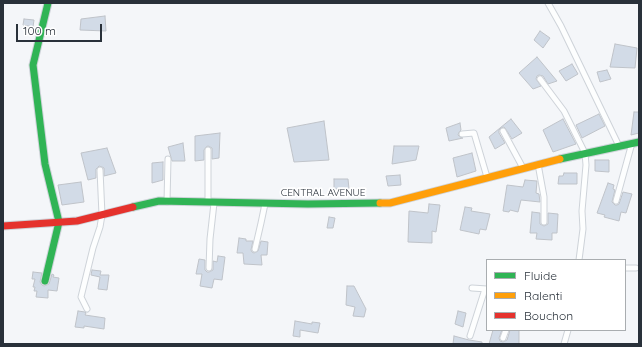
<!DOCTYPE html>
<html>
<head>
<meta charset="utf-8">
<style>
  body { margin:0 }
  #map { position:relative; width:642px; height:347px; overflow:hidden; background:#f4f6f9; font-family:Quicksand,sans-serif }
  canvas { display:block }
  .frame { position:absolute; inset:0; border:4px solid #29313a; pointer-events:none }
  .legend { position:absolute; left:486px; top:259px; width:140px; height:72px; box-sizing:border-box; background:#fff; border:1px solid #a9adb0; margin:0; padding:5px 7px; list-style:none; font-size:12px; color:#29313a }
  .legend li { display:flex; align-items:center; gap:8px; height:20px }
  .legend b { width:20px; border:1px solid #a9adb0 }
  .scale { position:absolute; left:16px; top:24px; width:86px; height:18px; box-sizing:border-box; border:2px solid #29313a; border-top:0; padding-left:5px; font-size:12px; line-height:14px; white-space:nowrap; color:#29313a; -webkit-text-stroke:3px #fff; paint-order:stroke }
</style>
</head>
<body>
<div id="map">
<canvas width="642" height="347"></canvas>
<div class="frame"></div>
<ul class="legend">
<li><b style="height:5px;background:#30b455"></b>Fluide</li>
<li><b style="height:5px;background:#ff9f0a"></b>Ralenti</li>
<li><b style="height:5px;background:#e5322d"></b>Bouchon</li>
</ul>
<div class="scale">100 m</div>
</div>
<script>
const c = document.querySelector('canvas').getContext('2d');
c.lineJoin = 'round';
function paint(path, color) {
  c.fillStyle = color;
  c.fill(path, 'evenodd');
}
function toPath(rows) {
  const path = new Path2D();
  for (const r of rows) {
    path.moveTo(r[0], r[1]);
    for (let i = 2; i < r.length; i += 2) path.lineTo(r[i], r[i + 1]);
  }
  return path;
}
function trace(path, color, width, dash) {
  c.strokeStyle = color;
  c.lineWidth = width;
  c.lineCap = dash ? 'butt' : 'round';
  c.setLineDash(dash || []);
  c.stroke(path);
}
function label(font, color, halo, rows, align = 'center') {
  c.font = font + ' Quicksand,sans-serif';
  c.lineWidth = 3.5;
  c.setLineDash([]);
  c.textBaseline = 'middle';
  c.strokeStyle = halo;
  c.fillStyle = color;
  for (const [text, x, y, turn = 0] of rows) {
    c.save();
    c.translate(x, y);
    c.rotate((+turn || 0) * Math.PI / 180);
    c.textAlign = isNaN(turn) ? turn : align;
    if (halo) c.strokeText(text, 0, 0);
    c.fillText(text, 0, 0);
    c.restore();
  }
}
const building = toPath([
  [105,16,106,31,80,30,81,19,105,16],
  [24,19,34,20,33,27,23,25,24,19],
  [540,31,550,38,543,48,534,40,540,31],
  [615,44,637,48,635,68,610,67,615,44],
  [537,57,557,81,548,84,543,76,539,75,537,76,536,79,541,86,533,89,519,73,537,57],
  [572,64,578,74,566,81,559,71,572,64],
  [607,70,611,79,600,82,597,72,607,70],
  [634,112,639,112,639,133,631,135,634,112],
  [599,114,605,126,582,138,576,125,599,114],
  [511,119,522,133,512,139,505,128,504,127,501,128,499,130,499,133,505,143,495,149,489,137,511,119],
  [563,119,576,144,553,152,543,130,563,119],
  [324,121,329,160,294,162,287,128,324,121],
  [460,123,461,130,459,132,458,135,460,137,463,138,449,141,446,128,460,123],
  [220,133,219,158,212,159,212,148,208,146,206,147,204,150,204,160,195,161,195,136,220,133],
  [183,143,185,161,172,161,168,147,183,143],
  [394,146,419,146,416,160,392,164,394,146],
  [107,148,116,173,104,176,104,168,102,167,99,166,96,169,96,178,88,180,81,153,107,148],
  [472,153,476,171,457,177,453,158,472,153],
  [595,160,609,160,609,172,595,171,595,160],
  [163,162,163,180,152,183,152,163,163,162],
  [564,173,577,173,577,184,558,184,559,176,563,176,564,173],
  [400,175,401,185,388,186,386,176,400,175],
  [334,179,348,179,349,189,334,189,334,179],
  [525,180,537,181,536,193,539,194,540,202,521,200,518,212,510,210,509,212,503,211,507,185,523,187,525,180],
  [81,182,84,202,62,205,58,185,81,182],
  [608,183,614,185,613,189,615,190,612,202,615,205,617,205,619,204,623,192,632,194,626,213,621,212,619,221,604,217,605,215,597,213,608,183],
  [429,204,440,205,436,232,432,231,432,243,408,242,409,211,428,213,429,204],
  [465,207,472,208,471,211,490,214,486,230,480,229,479,234,460,230,465,207],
  [532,212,540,213,540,224,544,226,548,224,548,213,558,214,557,233,552,233,552,240,536,239,537,233,530,233,532,212],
  [329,217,335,218,333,228,327,228,329,217],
  [239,238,246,239,246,241,253,241,251,250,252,252,254,253,258,251,261,241,268,242,267,255,261,255,262,265,244,264,243,253,237,253,239,238],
  [218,256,225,257,222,280,214,279,212,288,200,286,202,274,196,274,199,259,205,260,205,270,207,272,209,272,213,270,213,261,217,262,218,256],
  [92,270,101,271,100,275,109,275,107,290,98,289,100,277,91,275,92,270],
  [33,272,42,273,40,282,42,285,44,286,49,284,52,274,54,275,53,277,59,278,57,291,48,290,48,298,36,297,37,291,34,291,35,287,33,287,35,279,32,279,33,272],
  [347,286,354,286,366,309,364,317,353,316,355,307,346,305,347,286],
  [78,311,85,312,86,313,85,315,105,318,104,329,84,326,84,328,75,327,78,311],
  [458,311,466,313,463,327,455,324,458,311],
  [295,321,312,324,312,322,320,323,318,333,300,330,300,337,293,336,295,321],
  [493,330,502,330,499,338,500,341,503,342,507,340,510,330,519,330,519,344,489,344,493,330],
  [454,336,469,340,482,342,482,344,453,344,454,336]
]);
paint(building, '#d2dbe7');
trace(building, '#bfc3c9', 1);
const street = toPath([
  [548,3,561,26,619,146],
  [540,79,564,111,585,153,586,165,582,211,583,229,579,260],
  [503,131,523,168],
  [462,134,474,133,487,177],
  [538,164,544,197,544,222],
  [616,201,632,143],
  [167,202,168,159],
  [208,202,208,150],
  [255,249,261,223,265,204],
  [209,268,210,239,214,203],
  [625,268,636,268],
  [472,288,487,289],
  [87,309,81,297,93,248,100,227,102,215,100,170],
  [470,336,485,289],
  [503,338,506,330],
  [564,344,568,330]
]);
const fast = toPath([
  [560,159,639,142],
  [133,207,159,201,308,204,380,203],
  [45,281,59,222,45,164,33,65,48,3]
]);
const slow = toPath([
  [380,203,390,203,560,159]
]);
const jam = toPath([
  [3,226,77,221,133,207]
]);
trace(street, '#ced3d9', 7);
trace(fast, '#ced3d9', 9);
trace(slow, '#ced3d9', 9);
trace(jam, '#ced3d9', 9);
trace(street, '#fdfefe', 5);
trace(fast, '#30b455', 7);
trace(slow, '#ff9f0a', 7);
trace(jam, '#e5322d', 7);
label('10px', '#29313a', '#fff', [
  ["CENTRAL AVENUE",323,193]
]);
</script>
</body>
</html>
